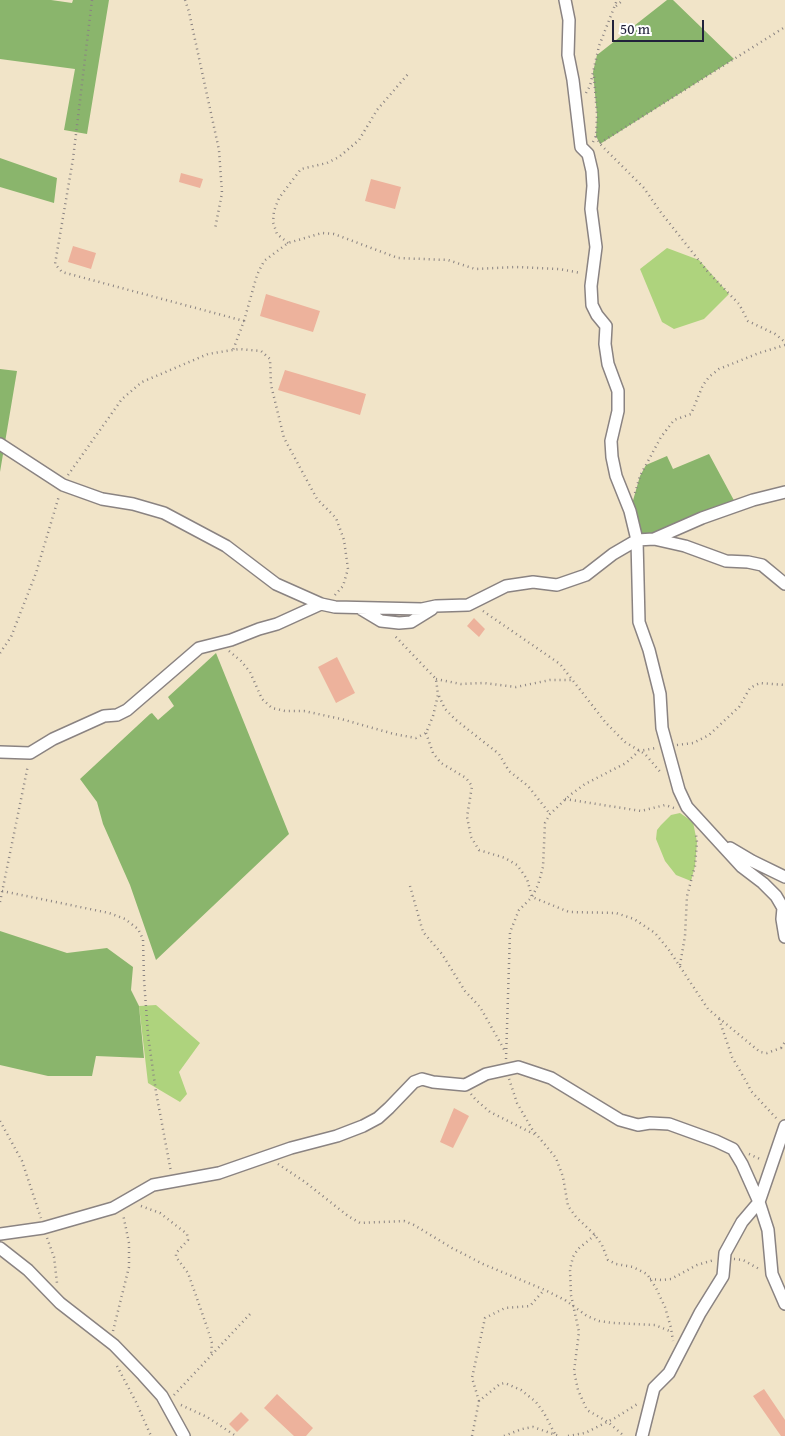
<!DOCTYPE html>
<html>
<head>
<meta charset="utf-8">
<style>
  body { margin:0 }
  #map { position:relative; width:785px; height:1436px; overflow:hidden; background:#f1e4c8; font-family:"Gentium Book Plus",serif }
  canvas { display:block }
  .scale { position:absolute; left:612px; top:20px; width:92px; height:22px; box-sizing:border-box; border:2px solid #22223b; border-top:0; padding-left:6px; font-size:15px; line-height:18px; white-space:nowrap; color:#22223b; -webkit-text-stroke:4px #fff; paint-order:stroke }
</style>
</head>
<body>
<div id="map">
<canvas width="785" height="1436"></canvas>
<div class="scale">50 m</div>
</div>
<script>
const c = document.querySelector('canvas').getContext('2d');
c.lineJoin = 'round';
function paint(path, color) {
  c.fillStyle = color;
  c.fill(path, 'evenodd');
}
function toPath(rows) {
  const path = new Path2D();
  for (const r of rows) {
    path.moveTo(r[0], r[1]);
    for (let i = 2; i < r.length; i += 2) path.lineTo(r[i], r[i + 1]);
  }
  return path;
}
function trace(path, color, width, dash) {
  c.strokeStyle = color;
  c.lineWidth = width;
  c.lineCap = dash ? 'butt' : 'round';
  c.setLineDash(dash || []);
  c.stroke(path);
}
paint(toPath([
  [667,248,699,260,729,294,704,319,674,329,662,322,640,269],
  [680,813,693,822,697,842,695,866,691,881,676,875,665,861,656,839,657,830,661,825,671,815],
  [156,1005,200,1043,179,1072,187,1094,180,1102,148,1083,139,1006]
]), '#aed37d');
paint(toPath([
  [0,0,51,0,72,3,73,0,109,0,87,134,64,130,75,69,0,59],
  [667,0,673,0,734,59,600,144,596,136,597,115,593,72,597,55],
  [0,158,57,178,54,203,0,187],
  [0,369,17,371,0,472],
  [709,454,737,506,637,540,630,511,640,476,646,465,667,456,673,469],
  [216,653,289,834,156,960,130,885,103,824,97,802,80,779,150,714,152,713,158,720,174,706,168,697],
  [0,931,67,953,107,948,133,967,131,990,139,1006,144,1058,96,1056,92,1076,48,1076,0,1065]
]), '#8ab56c');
paint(toPath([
  [181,173,203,179,200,188,179,182],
  [371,179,401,187,395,209,365,201],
  [73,246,96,253,91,269,68,262],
  [266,294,320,311,313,332,260,316],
  [285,370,366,394,360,415,278,390],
  [474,618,485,629,479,637,467,626],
  [337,657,355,693,336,703,318,667],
  [454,1108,469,1116,453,1148,440,1142],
  [764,1389,785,1420,785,1436,781,1436,753,1396],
  [277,1394,313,1428,306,1436,294,1436,264,1408],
  [241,1412,249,1420,237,1432,229,1424]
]), '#edb29c');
const street = toPath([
  [565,0,569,20,568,55,573,80,581,147,588,154,592,171,593,186,591,209,596,247,591,286,592,305,597,315,606,326,605,344,608,364,618,391,618,411,611,441,612,457,616,476,630,511,637,540,639,622,649,650,660,694,662,728,679,790,687,807,742,867,763,883,776,896,783,908,782,919,785,937],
  [0,444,63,485,102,499,133,504,164,513,226,546,276,584,321,604,335,607,422,609,436,606,468,605,506,586,533,582,557,585,586,575,613,554,637,540,654,539,685,546,726,561,748,562,762,565,785,584],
  [654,539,702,518,753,500,785,492],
  [361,609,381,621,399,623,411,622,432,609],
  [0,752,30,753,53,739,104,716,117,715,127,710,199,648,231,640,259,629,277,624,321,604],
  [730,848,752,861,785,877],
  [785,1126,759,1202,768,1230,772,1274,785,1304],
  [0,1234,43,1228,113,1208,153,1185,219,1173,291,1148,337,1136,363,1126,378,1118,389,1108,414,1082,422,1079,433,1082,465,1085,486,1074,518,1067,551,1078,620,1120,638,1125,650,1123,669,1124,716,1141,733,1149,742,1164,759,1202,742,1222,725,1253,723,1276,700,1313,669,1373,654,1388,642,1436],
  [0,1248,28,1270,60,1303,114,1345,143,1375,162,1396,184,1436]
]);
trace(street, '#8a8382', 14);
trace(toPath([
  [92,0,73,159,55,264,62,272,244,321,233,350],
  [185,0,189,12,219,150,222,193,215,229],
  [616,6,623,0],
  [586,93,590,86,599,46,617,0],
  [596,136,600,144,644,188,659,210,708,272,739,304,748,321,775,334,785,342],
  [593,142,596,136,597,115,594,76],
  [600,143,785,27],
  [288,243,277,234,273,222,274,211,279,198,301,169,327,163,339,157,359,140,377,110,408,74],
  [244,321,257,275,264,261,288,243,322,233,334,234,398,258,448,260,475,269,515,267,559,269,581,273],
  [68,475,122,399,142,382,208,354,239,349,261,351,270,359,271,385,284,438,317,499,336,518,344,540,348,569,343,586,334,596],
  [635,493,640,476,661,437,674,420,691,414,703,385,709,377,719,369,759,353,785,345],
  [483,611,560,664,606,723,625,742,645,754,662,774],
  [229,651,241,661,250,672,262,699,272,708,285,711,304,711,341,719,394,734,416,738,426,733,433,716,438,695,436,679,394,635],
  [0,653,11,637,36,573,59,496],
  [436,679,461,684,484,683,516,687,550,680,573,680],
  [439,696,445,709,456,720,499,754,509,771,528,786,550,814],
  [426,733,433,753,441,763,466,778,472,786,467,817,471,837,479,850,505,858,517,865,527,879,532,897,569,912,616,913,634,919,655,933,669,950,708,1009,760,1052,767,1053,781,1048,785,1050],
  [677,745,693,743,709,735,739,707,750,688,760,683,785,685],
  [565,799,641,811,665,805,674,808],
  [410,886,423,932,442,954,465,991,480,1007,505,1051],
  [2,891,109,913,125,919,138,929,143,939,144,979,148,1035,156,1092,171,1172],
  [0,902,28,765],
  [680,965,685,936,687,896,695,866,697,842,696,835],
  [719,1019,732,1057,747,1083,751,1091,777,1119],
  [781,1048,785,1042],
  [506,1059,510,932,519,910,532,897,538,885,543,867,545,823,550,814,570,795,585,784,626,763,639,751,656,748],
  [509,1079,517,1103,532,1129,556,1158,563,1177,568,1206,576,1217,595,1235,602,1245,608,1260,616,1264,633,1267,647,1274,656,1288,665,1307,671,1328,673,1341],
  [471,1094,476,1100,490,1112,536,1135],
  [0,1121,22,1161,41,1218],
  [749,1154,762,1160],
  [278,1164,305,1182,348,1216,360,1223,404,1221,414,1225,452,1248,483,1264,545,1290,565,1300,587,1316,599,1321,613,1323,655,1325,672,1332],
  [141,1206,160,1213,187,1234,188,1240,176,1253,176,1257,188,1273,207,1327,212,1343,211,1355],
  [595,1235,578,1249,573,1257,570,1269,571,1295,579,1332,574,1371,578,1390,587,1410,608,1422,624,1436],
  [47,1238,54,1257,57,1283],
  [734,1259,743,1260,761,1270],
  [650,1279,662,1280,671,1279,697,1265,714,1260],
  [113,1331,129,1267,129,1243,123,1214],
  [117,1366,136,1402,151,1436],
  [174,1395,250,1314],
  [479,1401,472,1378,485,1318,505,1308,530,1306,544,1290],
  [181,1405,207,1417,236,1436],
  [472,1436,479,1401,500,1384,505,1383,521,1390,536,1402,544,1413,556,1436],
  [504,1436,522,1429,533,1427,559,1436],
  [568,1436,585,1433,615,1418,639,1403]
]), '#8a8382', 2.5, [1, 4]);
trace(street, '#fff', 11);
</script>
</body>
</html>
